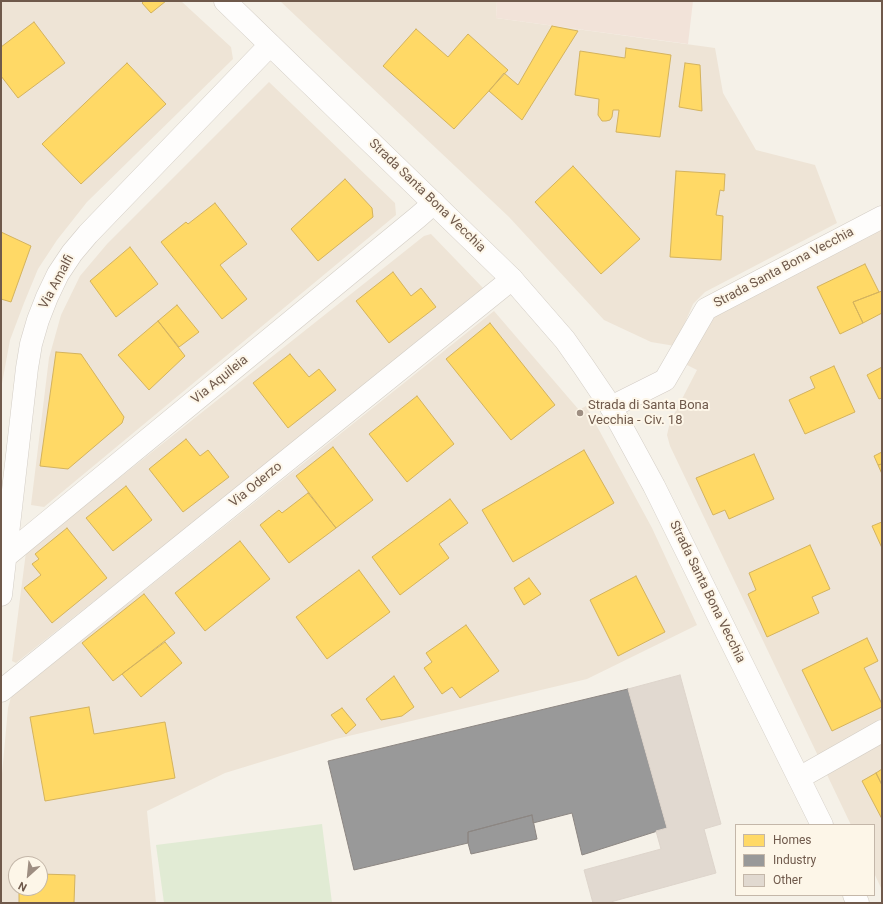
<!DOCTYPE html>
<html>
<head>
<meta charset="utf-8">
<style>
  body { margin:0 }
  #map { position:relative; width:883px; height:904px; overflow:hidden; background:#f5f1e8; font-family:Roboto,sans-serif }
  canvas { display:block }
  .frame { position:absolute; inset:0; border:2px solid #6f594b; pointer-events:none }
  .legend { position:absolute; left:735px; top:824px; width:140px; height:72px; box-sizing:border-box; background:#fdf6e8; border:1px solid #c4b7a9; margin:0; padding:5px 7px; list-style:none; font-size:12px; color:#6f594b }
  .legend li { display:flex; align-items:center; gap:8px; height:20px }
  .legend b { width:20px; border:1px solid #c4b7a9 }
  .north { position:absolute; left:8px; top:856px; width:40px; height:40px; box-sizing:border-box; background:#fdf6e8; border:1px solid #c4b7a9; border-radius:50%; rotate:207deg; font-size:11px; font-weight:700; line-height:16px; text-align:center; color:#6f594b }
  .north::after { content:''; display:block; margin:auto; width:14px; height:18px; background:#9e8e82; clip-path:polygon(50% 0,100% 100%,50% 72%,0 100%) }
</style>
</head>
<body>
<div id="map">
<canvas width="883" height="904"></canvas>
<div class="frame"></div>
<ul class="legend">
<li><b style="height:11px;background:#ffd966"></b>Homes</li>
<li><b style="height:11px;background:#999"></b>Industry</li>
<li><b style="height:11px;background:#e1d9d0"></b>Other</li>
</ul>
<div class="north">N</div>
</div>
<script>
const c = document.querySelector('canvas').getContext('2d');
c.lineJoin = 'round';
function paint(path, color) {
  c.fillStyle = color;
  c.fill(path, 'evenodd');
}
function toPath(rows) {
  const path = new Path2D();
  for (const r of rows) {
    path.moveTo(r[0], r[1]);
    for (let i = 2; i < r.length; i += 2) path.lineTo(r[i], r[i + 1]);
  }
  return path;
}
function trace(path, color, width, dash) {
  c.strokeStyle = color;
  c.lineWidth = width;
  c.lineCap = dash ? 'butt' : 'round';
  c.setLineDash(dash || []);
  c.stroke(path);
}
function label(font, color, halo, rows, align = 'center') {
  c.font = font + ' Roboto,sans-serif';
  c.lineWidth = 4;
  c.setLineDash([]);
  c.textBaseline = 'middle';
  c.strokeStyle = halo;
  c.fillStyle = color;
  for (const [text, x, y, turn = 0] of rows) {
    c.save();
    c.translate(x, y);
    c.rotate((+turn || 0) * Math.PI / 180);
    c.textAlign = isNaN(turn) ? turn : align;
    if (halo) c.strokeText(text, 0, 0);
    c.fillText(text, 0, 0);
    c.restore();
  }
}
paint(toPath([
  [1,1,181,1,231,47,233,59,87,202,57,240,38,269,24,303,10,340,1,389],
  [280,1,497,1,496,18,715,48,723,93,756,150,815,165,837,223,705,292,693,304,675,346,651,342,604,320,509,217],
  [269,82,395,203,396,215,44,507,31,505,49,358,61,315,80,276,107,244],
  [882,227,882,890,874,873,874,825,851,825,670,446,667,435,670,422,697,370,685,364,710,322,716,316],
  [431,234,483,288,484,292,16,663,12,661,26,552,424,236],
  [494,311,579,410,586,406,652,528,697,625,587,679,336,739,225,773,147,811,156,903,1,903,1,785,8,708,11,697],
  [16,864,40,864,40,888,16,888]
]), '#eee4d6');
paint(toPath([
  [497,1,693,1,688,44,496,18]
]), '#f2e3d9');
paint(toPath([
  [322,824,332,903,164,903,156,845]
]), '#e1ebd4');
const homes = toPath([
  [144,1,166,1,151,13,142,3,144,1],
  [34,22,65,63,18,98,1,76,1,47,34,22],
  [552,26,578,31,522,120,489,91,504,73,518,85,552,26],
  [416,29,448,57,468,34,508,70,454,129,383,66,416,29],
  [626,48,671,55,660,137,616,132,619,110,613,110,612,117,610,120,606,121,602,121,598,115,599,99,575,95,580,51,625,58,626,48],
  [127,63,166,104,81,184,42,144,127,63],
  [685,63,700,65,702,111,679,107,685,63],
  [573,166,640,239,601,274,535,202,573,166],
  [676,171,725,174,724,191,720,190,716,215,723,216,721,260,670,257,676,171],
  [345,179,372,208,373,217,318,261,291,229,345,179],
  [215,203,247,244,220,265,247,299,222,319,161,242,186,222,188,224,215,203],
  [1,232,31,246,11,302,1,299,1,232],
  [130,247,158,284,116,317,90,281,130,247],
  [865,264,879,292,853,302,863,323,840,334,817,287,865,264],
  [393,272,411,296,421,288,436,307,389,343,356,301,393,272],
  [882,291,882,313,863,323,853,302,882,291],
  [177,305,199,332,179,347,158,321,177,305],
  [158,321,185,356,149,390,118,355,158,321],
  [490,323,555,405,511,440,446,359,490,323],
  [56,352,81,354,124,417,122,423,68,469,40,466,56,352],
  [290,354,309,377,319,369,336,390,288,428,253,383,290,354],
  [834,366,855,412,805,434,789,400,815,388,810,377,834,366],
  [882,367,882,398,879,399,867,375,882,367],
  [417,396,454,444,407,482,369,434,417,396],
  [186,439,200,456,208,450,229,477,183,512,149,469,186,439],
  [333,447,373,500,336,528,296,476,333,447],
  [584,450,614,503,513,562,482,510,584,450],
  [882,452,882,464,878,465,874,456,882,452],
  [754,454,774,499,729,519,725,510,713,515,696,478,754,454],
  [882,464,882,474,878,465,882,464],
  [126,486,152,520,113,551,86,518,126,486],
  [308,493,336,528,289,563,260,525,279,510,282,513,308,493],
  [450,499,468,523,439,544,449,558,400,595,372,557,450,499],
  [882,522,882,548,872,526,882,522],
  [67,528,107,578,52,623,24,588,41,575,32,564,39,559,35,554,67,528],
  [240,541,270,579,205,631,175,593,240,541],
  [810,545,830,589,812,597,819,613,767,637,748,594,756,590,749,573,810,545],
  [359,570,390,612,327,659,296,617,359,570],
  [636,576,665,632,618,656,590,600,636,576],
  [529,578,541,594,524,605,514,588,529,578],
  [144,594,175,633,113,681,82,643,144,594],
  [466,625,499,671,460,698,452,687,442,694,424,668,432,662,426,653,466,625],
  [867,638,878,661,864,668,882,704,882,707,832,731,802,670,867,638],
  [165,642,182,663,141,697,122,674,165,642],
  [394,676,414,707,402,716,381,720,366,699,394,676],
  [89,707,94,734,165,722,175,778,45,801,30,717,89,707],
  [342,708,356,725,346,734,331,715,342,708],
  [882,769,882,785,876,773,882,769],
  [876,773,882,785,882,819,862,781,876,773],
  [40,874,75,875,74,903,19,903,19,888,40,888,40,874]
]);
paint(homes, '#ffd966');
trace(homes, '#d4b35e', 1);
const industry = toPath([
  [628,689,667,828,582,855,572,813,533,823,532,815,468,832,468,843,354,870,328,761,628,689],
  [532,815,537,839,471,854,468,843,468,832,532,815]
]);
paint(industry, '#999');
trace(industry, '#8c8682', 1);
const building = toPath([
  [680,675,721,824,704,829,716,873,607,903,593,903,584,870,661,849,656,831,667,828,628,689,680,675]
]);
paint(building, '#e1d9d0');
trace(building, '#ddd4cb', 1);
const minor = toPath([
  [611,407,665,380,706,309,882,217],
  [5,557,418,217,434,203],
  [1,595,27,368,31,344,38,320,47,297,58,274,72,253,88,234,270,45],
  [1,691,512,279],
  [799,778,882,731]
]);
const tertiary = toPath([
  [225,1,512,279,565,340,584,367,611,407,654,486,822,825],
  [854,895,858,903]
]);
trace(minor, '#d3cdc5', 23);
trace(tertiary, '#d3cdc5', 23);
trace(minor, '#fefdfc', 22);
trace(tertiary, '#fefdfc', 22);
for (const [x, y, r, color] of [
  [580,413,4,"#9e8e82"]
]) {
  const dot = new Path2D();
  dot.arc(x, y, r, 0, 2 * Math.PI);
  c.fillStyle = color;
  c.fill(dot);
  trace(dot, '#fdf6e8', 1.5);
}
label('13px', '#6f594b', '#fdf6e8', [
  ["Strada Santa Bona Vecchia",427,196,44],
  ["Strada Santa Bona Vecchia",784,268,-28],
  ["Via Amalfi",57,282,-62],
  ["Via Aquileia",220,380,-39],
  ["Via Oderzo",256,485,-39],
  ["Strada Santa Bona Vecchia",707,592,64]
]);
label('13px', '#6f594b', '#fdf6e8', [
  ["Strada di Santa Bona",588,406],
  ["Vecchia - Civ. 18",588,421]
], 'left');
</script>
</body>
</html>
